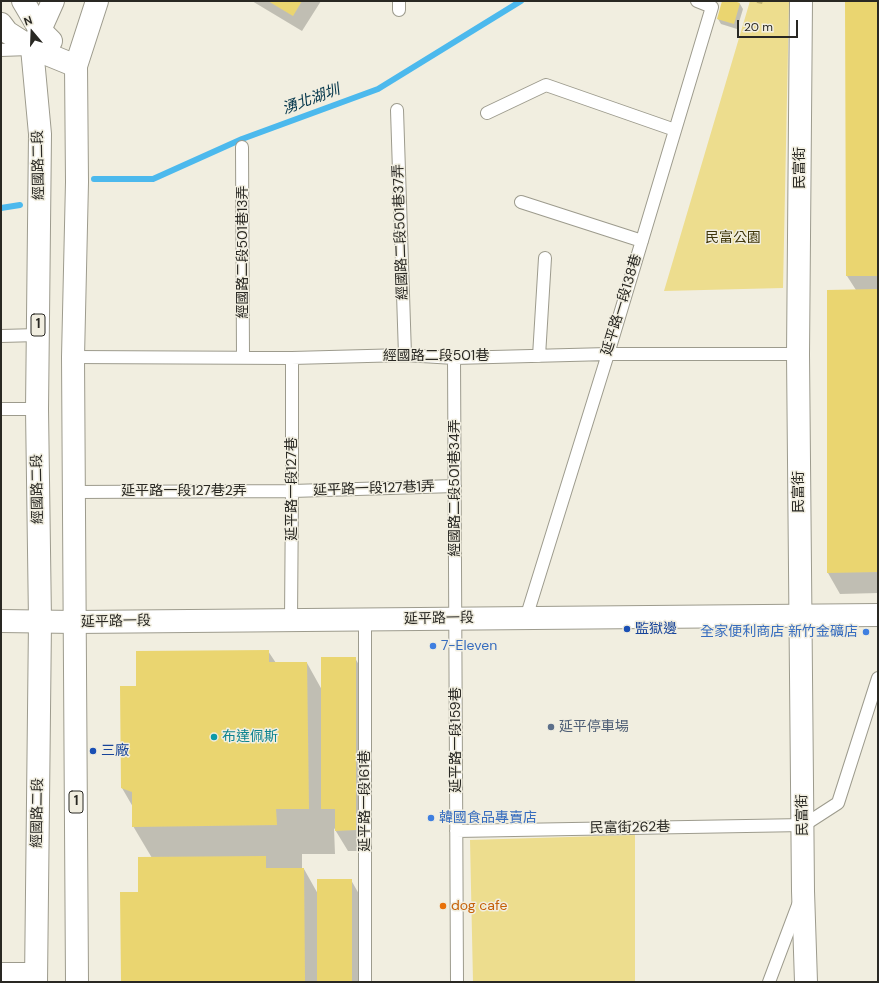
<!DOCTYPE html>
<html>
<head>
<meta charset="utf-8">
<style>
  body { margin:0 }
  #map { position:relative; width:879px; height:983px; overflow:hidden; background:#f1eee0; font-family:"DM Sans",sans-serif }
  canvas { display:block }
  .frame { position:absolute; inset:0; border:2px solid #292823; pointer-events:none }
  .north { position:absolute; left:12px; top:12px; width:40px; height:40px; -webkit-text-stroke:3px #f1eee0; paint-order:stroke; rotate:341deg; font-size:11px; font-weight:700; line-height:16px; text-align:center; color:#292823 }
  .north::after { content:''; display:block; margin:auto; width:14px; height:18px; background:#292823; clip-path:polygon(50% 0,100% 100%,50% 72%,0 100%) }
  .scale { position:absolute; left:737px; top:20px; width:61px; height:18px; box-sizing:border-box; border:2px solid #292823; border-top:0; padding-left:5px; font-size:12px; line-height:14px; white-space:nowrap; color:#292823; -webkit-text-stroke:3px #f1eee0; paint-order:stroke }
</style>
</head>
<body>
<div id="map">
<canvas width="879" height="983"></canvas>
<div class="frame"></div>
<div class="north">N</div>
<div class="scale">20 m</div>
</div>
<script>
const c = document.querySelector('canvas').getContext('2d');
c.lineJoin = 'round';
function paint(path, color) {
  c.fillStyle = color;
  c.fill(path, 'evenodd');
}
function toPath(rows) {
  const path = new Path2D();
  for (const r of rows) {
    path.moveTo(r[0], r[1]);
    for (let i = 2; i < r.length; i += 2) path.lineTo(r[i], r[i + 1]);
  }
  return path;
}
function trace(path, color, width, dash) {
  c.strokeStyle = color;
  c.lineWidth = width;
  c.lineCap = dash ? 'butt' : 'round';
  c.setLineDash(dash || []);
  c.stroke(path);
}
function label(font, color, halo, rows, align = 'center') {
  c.font = font + ' "DM Sans","Noto Sans TC",sans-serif';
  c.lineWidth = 3;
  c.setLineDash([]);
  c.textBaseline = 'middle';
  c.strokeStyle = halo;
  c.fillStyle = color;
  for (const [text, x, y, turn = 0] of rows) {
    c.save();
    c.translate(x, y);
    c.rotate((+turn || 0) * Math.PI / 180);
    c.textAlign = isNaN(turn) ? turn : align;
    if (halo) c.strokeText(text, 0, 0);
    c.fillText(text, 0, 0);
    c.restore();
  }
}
paint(toPath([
  [750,1,789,1,783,288,664,291],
  [635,835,635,982,473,982,470,840]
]), '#eddd8e');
paint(toPath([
  [252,1,321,1,302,31],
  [723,1,730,1,740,4,743,9,737,29,721,24,718,19],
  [756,1,763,1,762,4,757,3],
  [846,1,878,1,878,593,840,594,828,573,856,290,847,276],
  [268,651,276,663,307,663,322,690,355,658,367,679,367,851,348,851,334,828,335,854,302,854,302,869,304,869,318,894,351,880,363,901,363,982,122,982,139,893,152,858,133,826,133,807,122,788,137,687]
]), '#0003');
trace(toPath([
  [94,179,153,179,242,139,378,89,521,1],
  [1,208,20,205]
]), '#4cb9ed', 6);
paint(toPath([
  [268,1,302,1,293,16],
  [722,1,734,1,740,3,734,24,717,19],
  [845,1,878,1,878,276,846,276],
  [878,289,878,572,827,573,827,290],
  [269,650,269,662,307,662,309,809,276,809,277,825,132,827,132,792,121,788,120,686,136,686,136,651],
  [321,657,356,657,356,830,335,831,335,809,321,809],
  [266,856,266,868,304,868,305,982,121,982,120,892,138,892,138,857],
  [317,879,352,879,352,982,317,982]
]), '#ead570');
const service = toPath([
  [399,10,399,1],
  [1,50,29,49],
  [397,110,405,355],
  [487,113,546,85,675,130],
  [242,147,243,357],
  [521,202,642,241],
  [1,336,38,335],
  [539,356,545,258],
  [73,357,292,358,405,355,454,358,608,354,798,354],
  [454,358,457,982],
  [1,409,37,409],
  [75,492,292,491,455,486],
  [526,618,608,354,712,7,697,1],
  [291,620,292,491,292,358],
  [456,831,804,825,838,803,878,678],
  [365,982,365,620],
  [769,982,798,905]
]);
const minor = toPath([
  [801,1,798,354,803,891,806,982],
  [1,974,36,974]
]);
const tertiary = toPath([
  [23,1,40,30,51,41],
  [1,24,7,32,32,48,76,66],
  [1,621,75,622,878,615]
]);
const primary = toPath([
  [36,982,40,621,37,409,40,134,32,48,53,1],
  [77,982,73,357,77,182,76,66,97,1]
]);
trace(service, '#9d9b8d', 14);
trace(minor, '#9d9b8d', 24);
trace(tertiary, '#9d9b8d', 24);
trace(primary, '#9d9b8d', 24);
trace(service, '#fff', 12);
trace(minor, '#fff', 22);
trace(tertiary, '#fff', 22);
trace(primary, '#fff', 22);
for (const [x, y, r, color] of [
  [627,629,4,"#1a4fb4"],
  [866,632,4,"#3f7fe0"],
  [433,646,4,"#3f7fe0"],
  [551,727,4,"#5c6f8a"],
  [214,737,4,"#0f9aa8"],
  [93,751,4,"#1a4fb4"],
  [431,818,4,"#3f7fe0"],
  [443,906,4,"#e8710a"]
]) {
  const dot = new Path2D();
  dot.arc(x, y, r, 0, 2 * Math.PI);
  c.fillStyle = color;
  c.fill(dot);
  trace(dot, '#f1eee0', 1.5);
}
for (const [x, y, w] of [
  [38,325,14],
  [76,802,14]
]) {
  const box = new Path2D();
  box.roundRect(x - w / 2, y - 11, w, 22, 3);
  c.fillStyle = '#f1eee0';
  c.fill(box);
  trace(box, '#292823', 1);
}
label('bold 13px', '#292823', null, [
  ["1",38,325],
  ["1",76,802]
]);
label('14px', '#292823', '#f1eee0', [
  ["經國路二段",39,165,-91],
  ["民富街",800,168,-90],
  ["經國路二段501巷37弄",401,232,-92],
  ["經國路二段501巷13弄",243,252,-90],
  ["延平路一段138巷",622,305,-73],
  ["經國路二段501巷",436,356],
  ["經國路二段501巷34弄",455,488,-90],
  ["經國路二段",38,489,-91],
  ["延平路一段127巷",292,489,-90],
  ["延平路一段127巷1弄",374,489,-2],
  ["延平路一段127巷2弄",184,491],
  ["民富街",799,492,-90],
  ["延平路一段",439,619,-1],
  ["延平路一段",116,622,-1],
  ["延平路一段159巷",456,740,-90],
  ["延平路一段161巷",365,801,-90],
  ["經國路二段",38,813,-89],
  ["民富街",803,815,-91],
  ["民富街262巷",630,828,-1]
]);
label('14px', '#3f360a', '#f1eee0', [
  ["民富公園",733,238]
]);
label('14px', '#164399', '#f1eee0', [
  ["監獄邊",635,629],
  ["三廠",101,751]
], 'left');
label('14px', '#366cbe', '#f1eee0', [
  ["全家便利商店 新竹金礦店",858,632,"right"],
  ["7-Eleven",441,646],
  ["韓國食品專賣店",439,818]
], 'left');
label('14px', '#4e5e75', '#f1eee0', [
  ["延平停車場",559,727]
], 'left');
label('14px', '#0d838f', '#f1eee0', [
  ["布達佩斯",222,737]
], 'left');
label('14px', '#c56008', '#f1eee0', [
  ["dog cafe",451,906]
], 'left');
label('italic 15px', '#03354a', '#f1eee0', [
  ["湧北湖圳",311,100,-20]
]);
</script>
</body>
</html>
